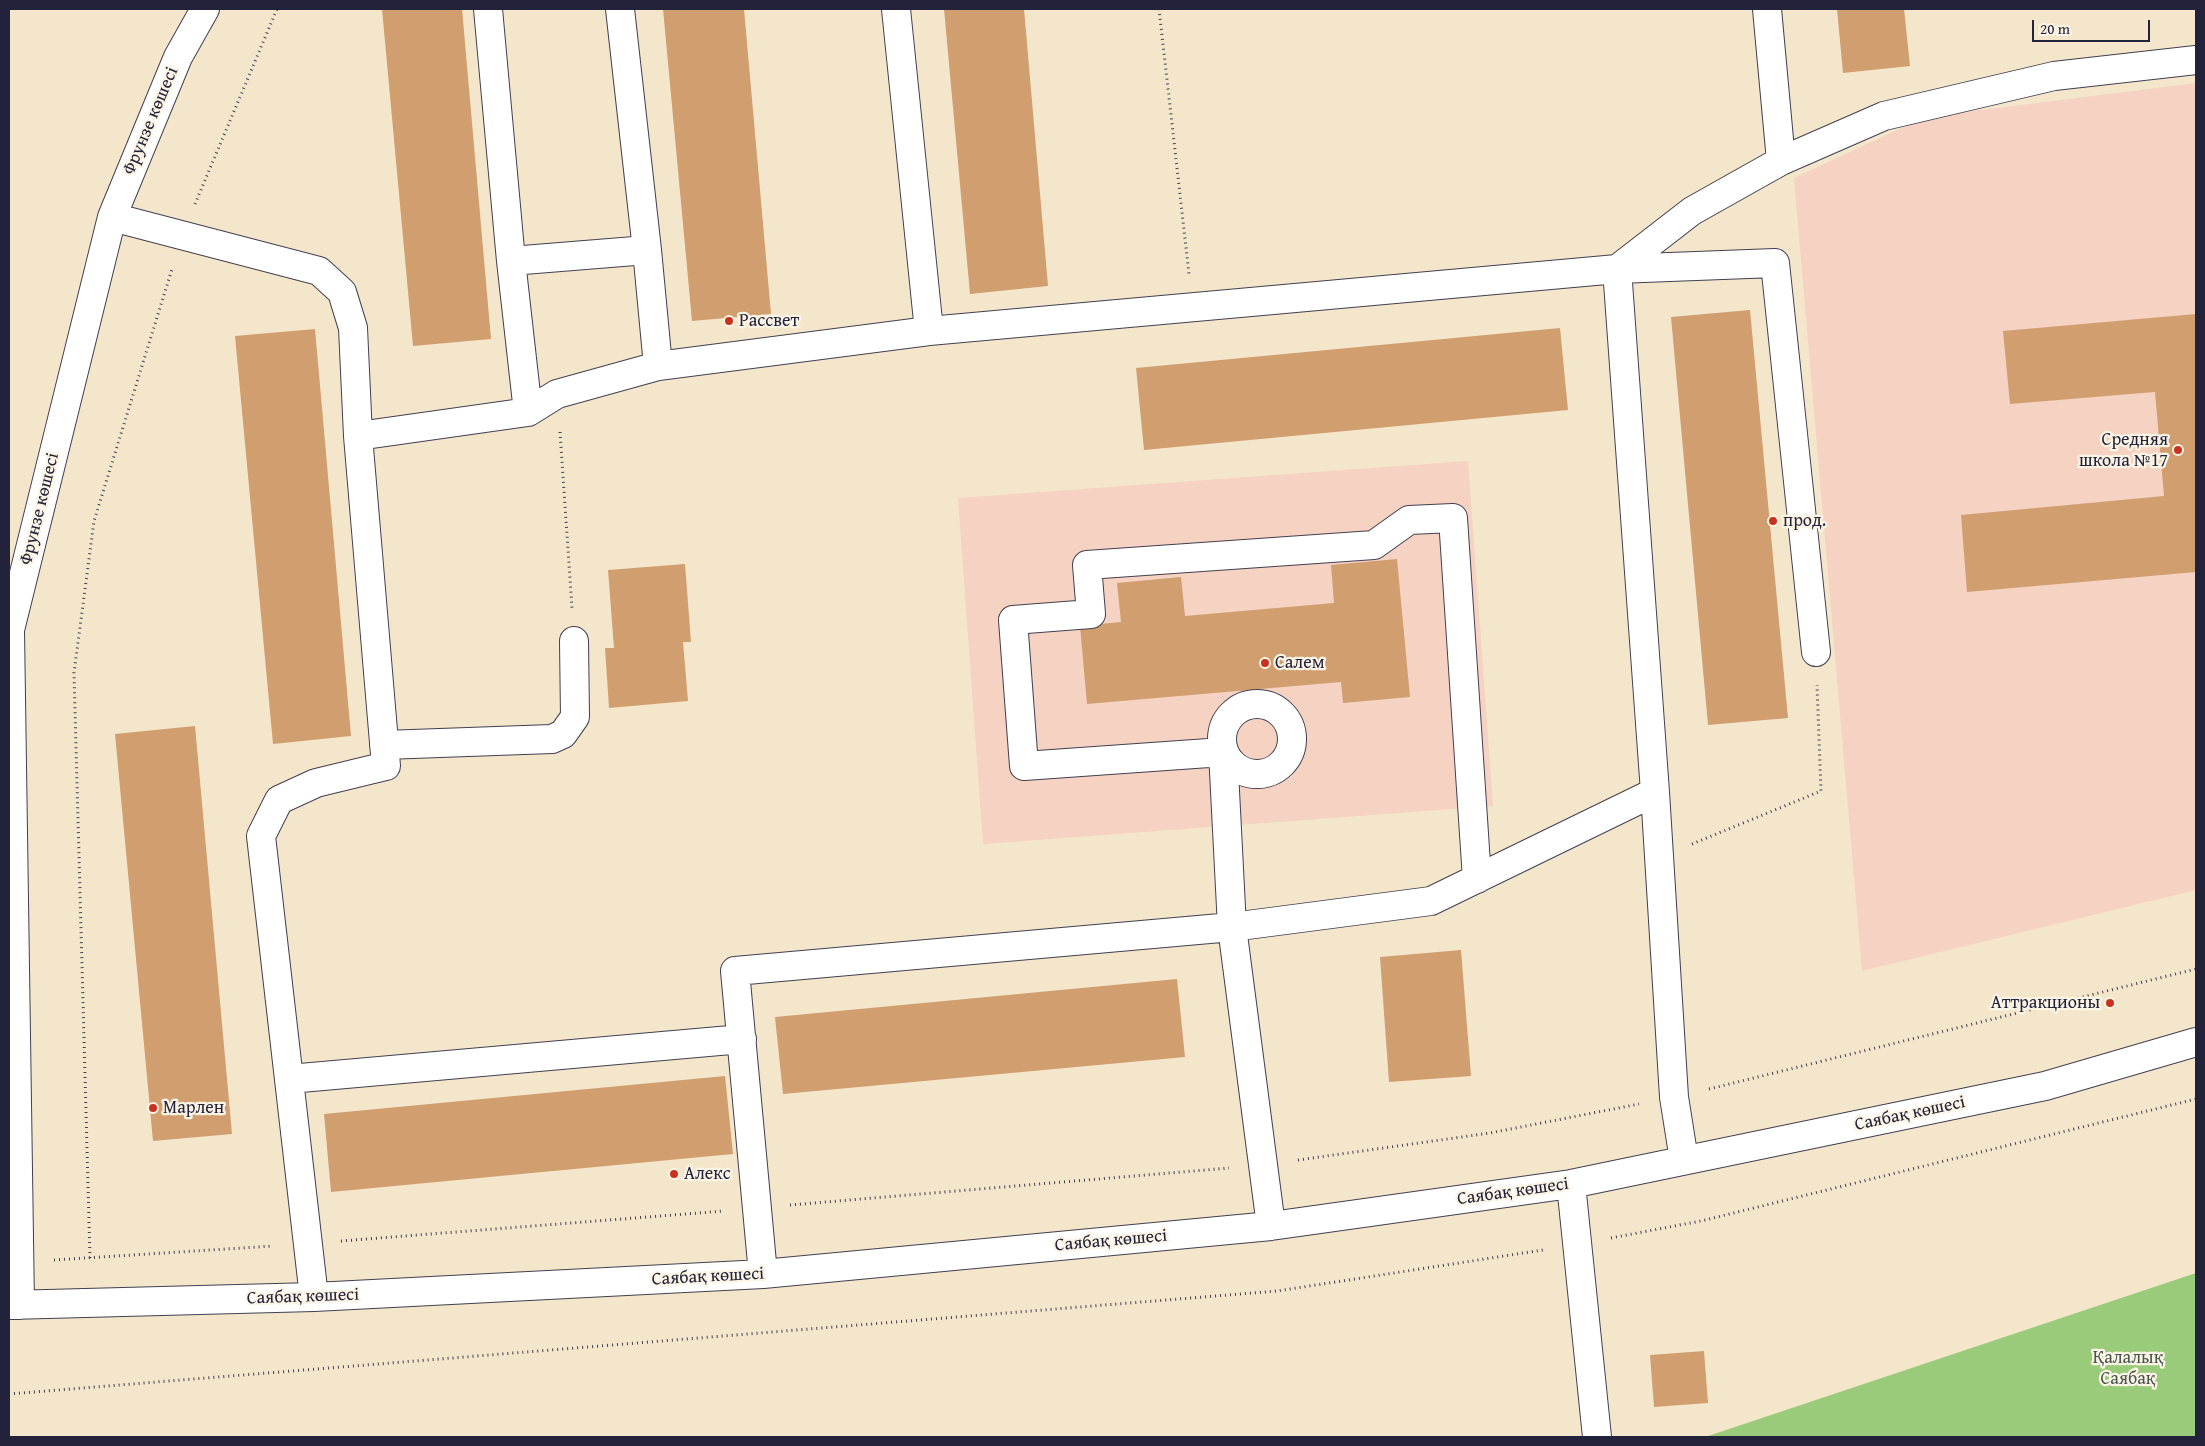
<!DOCTYPE html>
<html>
<head>
<meta charset="utf-8">
<style>
  body { margin:0 }
  #map { position:relative; width:2205px; height:1446px; overflow:hidden; background:#f4e6cb; font-family:"Gentium Book Plus",serif }
  canvas { display:block }
  .frame { position:absolute; inset:0; border:10px solid #22223b; pointer-events:none }
  .scale { position:absolute; left:2032px; top:20px; width:118px; height:22px; box-sizing:border-box; border:2px solid #22223b; border-top:0; padding-left:6px; font-size:15px; line-height:18px; white-space:nowrap; color:#22223b; -webkit-text-stroke:4px #fcf5e5; paint-order:stroke }
</style>
</head>
<body>
<div id="map">
<canvas width="2205" height="1446"></canvas>
<div class="frame"></div>
<div class="scale">20 m</div>
</div>
<script>
const c = document.querySelector('canvas').getContext('2d');
c.lineJoin = 'round';
function paint(path, color) {
  c.fillStyle = color;
  c.fill(path, 'evenodd');
}
function toPath(rows) {
  const path = new Path2D();
  for (const r of rows) {
    if (r.length === 3) {
      path.moveTo(r[0] + r[2], r[1]);
      path.arc(r[0], r[1], r[2], 0, 2 * Math.PI);
      continue;
    }
    path.moveTo(r[0], r[1]);
    for (let i = 2; i < r.length; i += 2) path.lineTo(r[i], r[i + 1]);
  }
  return path;
}
function trace(path, color, width, dash) {
  c.strokeStyle = color;
  c.lineWidth = width;
  c.lineCap = dash ? 'butt' : 'round';
  c.setLineDash(dash || []);
  c.stroke(path);
}
function label(font, color, halo, rows, align = 'center') {
  c.font = font + ' "Gentium Book Plus",serif';
  c.lineWidth = 4.5;
  c.setLineDash([]);
  c.textBaseline = 'middle';
  c.strokeStyle = halo;
  c.fillStyle = color;
  for (const [text, x, y, turn = 0] of rows) {
    c.save();
    c.translate(x, y);
    c.rotate((+turn || 0) * Math.PI / 180);
    c.textAlign = isNaN(turn) ? turn : align;
    if (halo) c.strokeText(text, 0, 0);
    c.fillText(text, 0, 0);
    c.restore();
  }
}
paint(toPath([
  [2196,83,2196,890,1862,971,1794,178,1925,117],
  [1468,461,1493,806,983,844,958,498]
]), '#f5d2c2');
paint(toPath([
  [2196,1273,2196,1437,1705,1437]
]), '#9acb7b');
paint(toPath([
  [382,9,462,9,491,339,413,346],
  [663,9,744,9,771,314,692,321],
  [944,9,1024,9,1048,286,970,294],
  [1837,9,1904,9,1910,66,1843,73],
  [1750,310,1788,718,1708,725,1671,317],
  [2196,314,2196,572,1967,592,1961,515,2164,496,2155,392,2010,404,2003,331],
  [1560,328,1568,410,1144,450,1136,368],
  [315,329,351,736,273,744,235,336],
  [1397,559,1410,697,1343,703,1341,682,1087,704,1080,626,1121,622,1117,583,1181,577,1185,616,1334,603,1331,565],
  [685,564,691,642,683,642,688,701,609,708,605,648,614,648,608,570],
  [195,726,232,1134,153,1141,115,734],
  [1461,950,1471,1076,1389,1082,1380,957],
  [1177,979,1185,1057,783,1094,775,1017],
  [725,1076,733,1154,331,1192,324,1114],
  [1704,1351,1708,1403,1654,1407,1650,1355]
]), '#d19e6f');
const minor = toPath([
  [896,9,929,331,1617,269,1692,211,1781,161,1884,116,2054,76,2196,60],
  [1767,9,1781,161],
  [112,217,319,271,342,292,353,328,358,436,386,766,316,783,279,800,261,836,314,1297],
  [647,250,658,366],
  [511,261,647,250,620,9],
  [528,412,557,394,658,366,929,331],
  [358,436,528,412,511,261,488,9],
  [1257,739,35],
  [384,745,552,739,563,734,575,717,574,641],
  [1655,792,1674,1097,1684,1160],
  [289,1079,742,1039],
  [1571,1184,1597,1437],
  [1271,1226,1232,927,1223,752,1024,766,1013,620,1091,614,1087,565,1374,545,1409,520,1453,518,1477,879],
  [763,1274,735,971,1232,927,1431,901,1655,792,1617,269,1775,263,1816,652],
  [9,1305,314,1297,763,1274,1271,1226,1571,1184,2045,1086,2196,1042],
  [20,1305,10,630,112,217,178,57,205,9]
]);
trace(minor, '#423f51', 30);
trace(toPath([
  [1159,9,1189,274],
  [195,204,277,9],
  [560,432,572,608],
  [1692,844,1821,791,1817,685],
  [1709,1089,2196,969],
  [1298,1160,1490,1133,1639,1104],
  [790,1205,1229,1168],
  [1611,1238,1701,1221,2196,1099],
  [341,1241,724,1211],
  [90,1258,74,673,94,521,172,269],
  [54,1260,273,1246],
  [9,1394,1277,1291,1543,1250]
]), '#423f51', 3, [1, 4]);
trace(minor, '#fff', 28);
for (const [x, y, r, color] of [
  [729,321,5,"#c8321e"],
  [2178,450,5,"#c8321e"],
  [1773,521,5,"#c8321e"],
  [1265,663,5,"#c8321e"],
  [2110,1003,5,"#c8321e"],
  [153,1108,5,"#c8321e"],
  [674,1174,5,"#c8321e"]
]) {
  const dot = new Path2D();
  dot.arc(x, y, r, 0, 2 * Math.PI);
  c.fillStyle = color;
  c.fill(dot);
  trace(dot, '#fcf5e5', 2);
}
label('18px', '#22223b', '#fcf5e5', [
  ["Фрунзе көшесі",151,121,-67],
  ["Фрунзе көшесі",40,509,-76],
  ["Саябақ көшесі",1910,1114,-12],
  ["Саябақ көшесі",1513,1192,-8],
  ["Саябақ көшесі",1111,1241,-5],
  ["Саябақ көшесі",708,1277,-3],
  ["Саябақ көшесі",303,1297,-2]
]);
label('18px', '#22223b', '#fcf5e5', [
  ["Рассвет",739,321],
  ["Средняя",2168,440,"right"],
  ["школа №17",2168,461,"right"],
  ["прод.",1783,521],
  ["Салем",1275,663],
  ["Аттракционы",2100,1003,"right"],
  ["Марлен",163,1108],
  ["Алекс",684,1174]
], 'left');
label('18px', '#46554e', '#fcf5e5', [
  ["Қалалық",2128,1358],
  ["Саябақ",2128,1379]
]);
</script>
</body>
</html>
